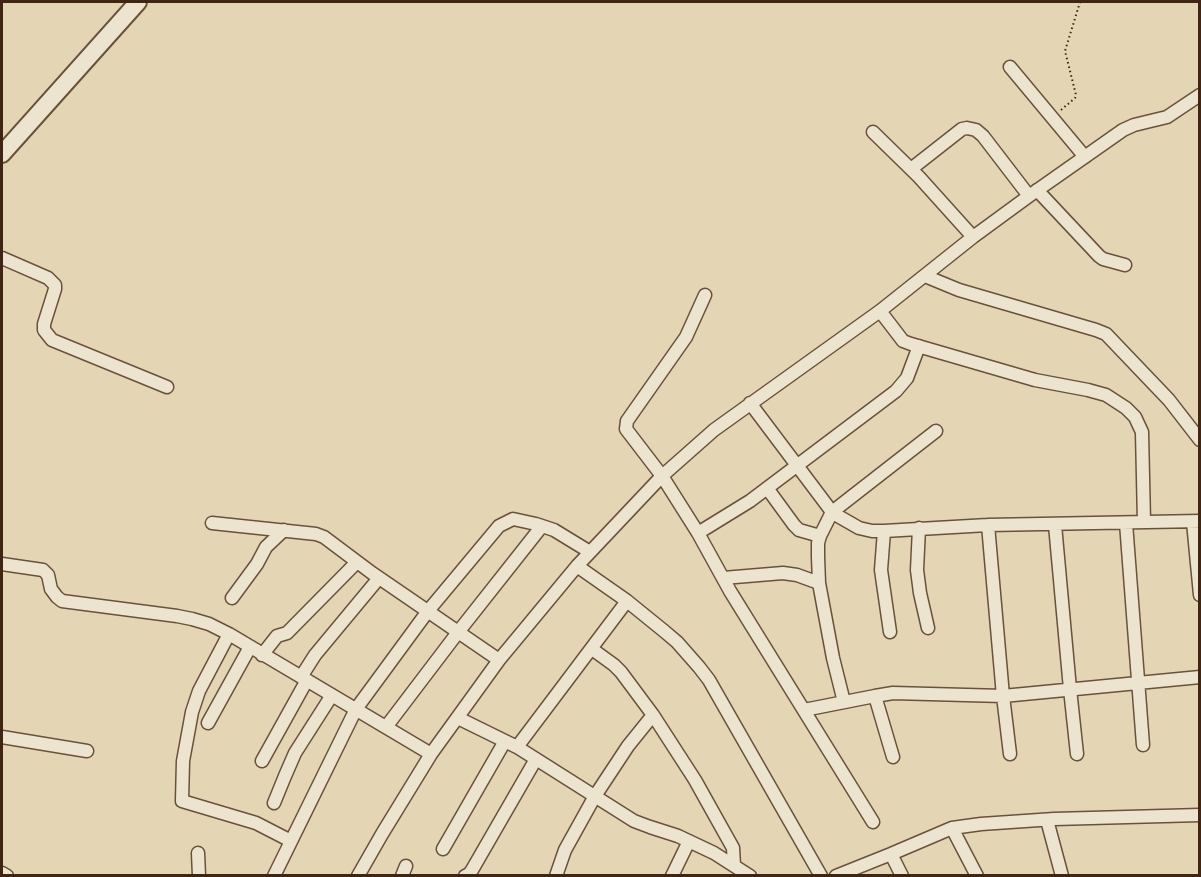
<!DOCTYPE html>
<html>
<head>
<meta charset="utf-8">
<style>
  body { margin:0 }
  #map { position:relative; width:1201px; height:877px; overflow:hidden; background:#e4d5b5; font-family:"Libre Caslon Text",serif }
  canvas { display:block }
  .frame { position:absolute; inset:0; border:3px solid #412514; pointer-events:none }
</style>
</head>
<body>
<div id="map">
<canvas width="1201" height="877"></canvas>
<div class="frame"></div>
</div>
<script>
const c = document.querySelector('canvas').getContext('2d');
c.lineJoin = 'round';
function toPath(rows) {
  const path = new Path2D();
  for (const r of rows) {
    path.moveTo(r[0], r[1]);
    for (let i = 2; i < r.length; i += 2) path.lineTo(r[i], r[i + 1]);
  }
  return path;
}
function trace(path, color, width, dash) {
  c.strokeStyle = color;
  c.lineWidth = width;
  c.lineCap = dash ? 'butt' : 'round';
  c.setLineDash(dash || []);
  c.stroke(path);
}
const minor = toPath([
  [1010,67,1085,157],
  [873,132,919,177,973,237],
  [911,169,962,129,967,128,976,130,983,136,1029,196],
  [1037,190,1099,256,1103,259,1125,265],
  [2,258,48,278,55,285,55,289,44,324,44,330,52,340,167,387],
  [925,276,959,290,1096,330,1106,334,1169,400,1200,440],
  [705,295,686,337,627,421,626,429,662,476,698,533,730,591,873,822],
  [880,311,903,341,911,344,1035,380,1088,390,1106,395,1126,408,1135,417,1142,432,1144,522],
  [750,403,832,512,838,516,859,528,872,531,884,531,988,525,1200,521],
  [767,488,794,525,799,530,820,536],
  [1193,522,1200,595],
  [212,523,316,534,324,537,372,573,499,660],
  [1126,523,1143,745],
  [988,525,1003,696,1010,754],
  [1055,525,1070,689,1077,754],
  [919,528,917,570,920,593,928,628],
  [884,531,881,570,890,632],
  [698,533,750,501,896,391,907,378,919,346],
  [2,564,43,570,48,575,51,589,57,597,62,601,177,616,192,619,209,624,229,634,431,754],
  [577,566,627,601,664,631,677,642,699,667,709,680,821,876],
  [723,578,783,573,797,575,819,583],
  [232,598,257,564,266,547,284,530],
  [229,634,199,691,192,712,183,761,182,801,256,823,291,841],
  [592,649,614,665,621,672,653,715,695,780,733,848,734,865],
  [262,655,277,636,287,633,357,562],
  [301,677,315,655,379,578],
  [875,696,893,757],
  [844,702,833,658,819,583,818,557,818,543,820,536,832,512,936,431],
  [804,710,875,696,893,693,1003,696,1200,677],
  [458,718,517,747,634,821,650,827,678,836,714,853,750,876],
  [208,723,250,647],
  [386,727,459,631,542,526],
  [2,737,87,751],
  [517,747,627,601],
  [262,761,307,680],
  [274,803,285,776,295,753,332,695],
  [1047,820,1062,876],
  [952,828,977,876],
  [443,849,505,741],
  [198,853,199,876],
  [891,854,902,876],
  [2,873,7,876],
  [274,876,356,709,428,611,499,526,513,519,536,524,554,530,590,552],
  [358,876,382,834,431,754,499,660,577,566,662,476,714,430,880,311,973,237,1029,196,1123,130,1134,125,1167,117,1200,95],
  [402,876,406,866],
  [465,876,469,874,472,870,536,759],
  [556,876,565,850,595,796,628,746,653,715],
  [672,876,689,841],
  [836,876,891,854,952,828,981,824,1054,819,1200,815]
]);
const tertiary = toPath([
  [2,154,138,2]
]);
trace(minor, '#6a513c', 15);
trace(tertiary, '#6a513c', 20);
trace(toPath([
  [1061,110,1075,98,1076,95,1065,51,1080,2]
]), '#412514', 2, [1.5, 3]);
trace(minor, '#ede4cf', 12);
trace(tertiary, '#ede4cf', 16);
</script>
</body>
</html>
